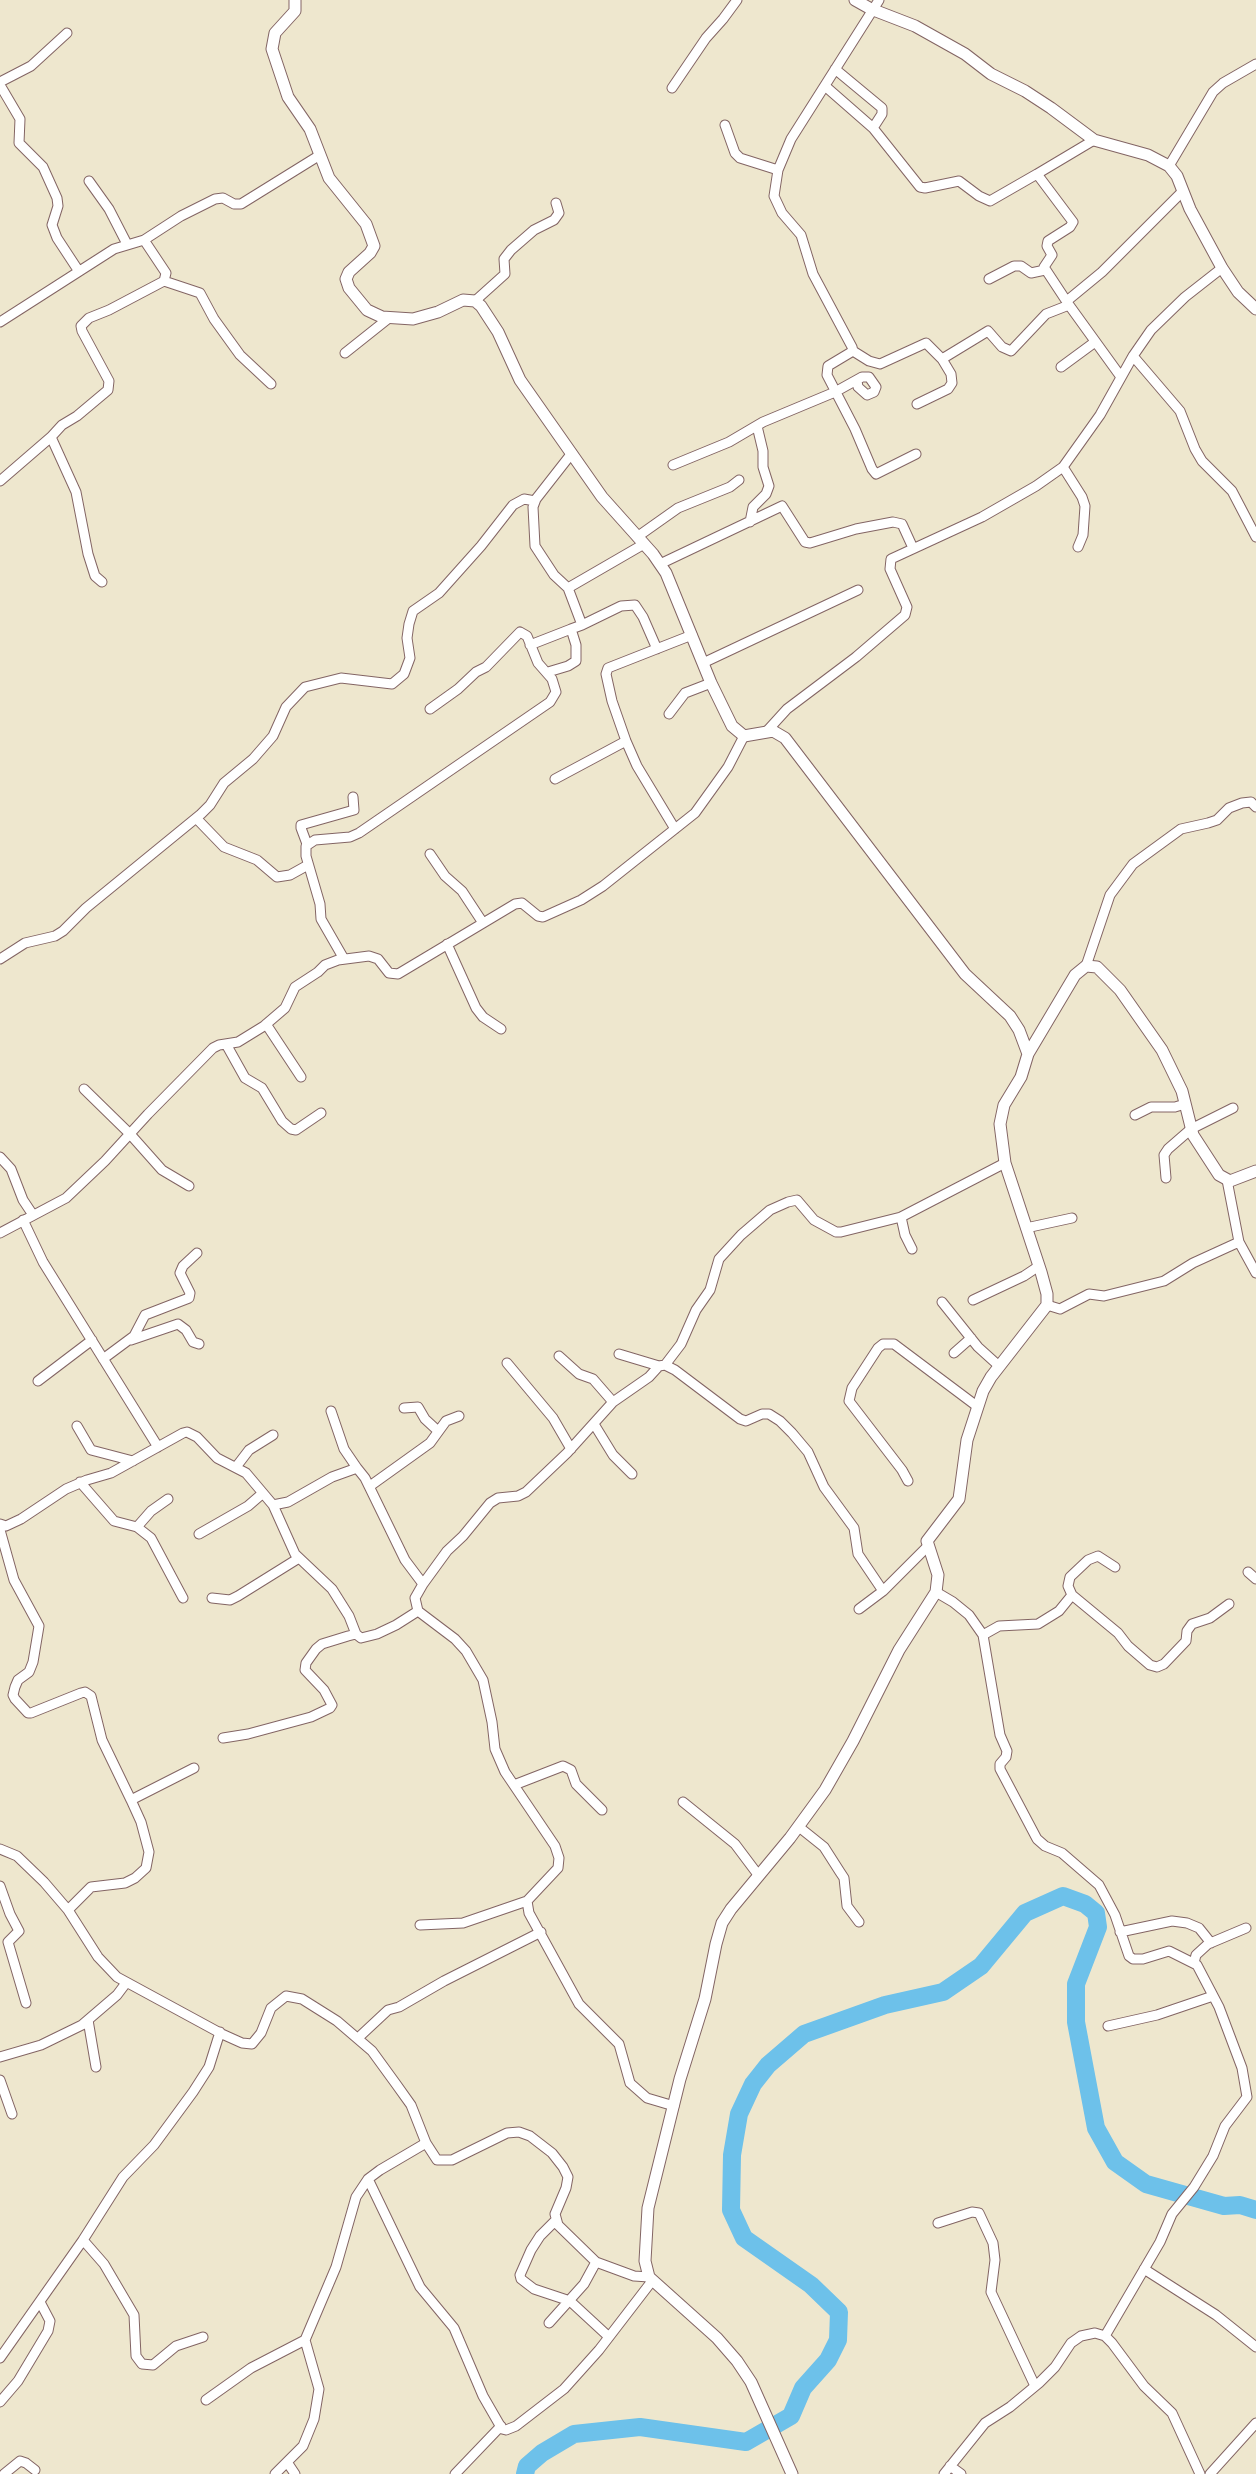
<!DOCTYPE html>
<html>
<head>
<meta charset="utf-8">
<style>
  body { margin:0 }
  canvas { display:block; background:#eee7ce }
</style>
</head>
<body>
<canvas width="1256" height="2474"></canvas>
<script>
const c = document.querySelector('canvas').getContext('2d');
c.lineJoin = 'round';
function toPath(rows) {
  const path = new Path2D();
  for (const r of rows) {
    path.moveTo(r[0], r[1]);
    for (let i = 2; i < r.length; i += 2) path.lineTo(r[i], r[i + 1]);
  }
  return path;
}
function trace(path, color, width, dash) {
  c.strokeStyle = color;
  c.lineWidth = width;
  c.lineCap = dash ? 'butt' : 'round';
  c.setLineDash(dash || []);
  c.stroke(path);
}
trace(toPath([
  [525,2474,527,2466,542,2453,574,2434,640,2427,746,2442,791,2416,803,2388,828,2360,838,2340,839,2312,811,2285,744,2238,731,2210,732,2155,739,2114,753,2084,768,2065,804,2034,885,2005,943,1992,981,1966,1025,1913,1063,1896,1085,1904,1096,1913,1098,1927,1076,1984,1076,2022,1096,2128,1115,2162,1146,2184,1224,2206,1240,2205,1256,2210]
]), '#6dc1ea', 18);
const minor = toPath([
  [879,0,791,139,778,170,774,196,782,213,801,235,813,274,852,347,853,351,828,366,827,375,855,429,872,469,876,474,916,454],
  [835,69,882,108,882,114,873,128],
  [0,82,31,66,67,33],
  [0,85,20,119,19,143,43,167,57,198,58,206,52,225,57,238,78,270],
  [825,86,873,128,920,187,925,188,959,181,979,196,990,201,1037,174],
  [672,88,706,38,723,19,737,0],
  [725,125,735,153,740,158,778,170],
  [1169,166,1213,92,1223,83,1256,64],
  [89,181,109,209,127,244],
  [989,279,1014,266,1021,266,1031,273,1045,270],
  [164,281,200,293,214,319,240,355,271,384],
  [1068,300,1102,272,1183,191],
  [475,301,505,274,504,259,511,250,534,230,554,220,559,213,556,203],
  [1069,305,1044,267,1052,255,1047,246,1048,241,1070,227,1073,222,1037,174,1094,140],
  [0,322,114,249,144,240,181,216,215,199,223,198,234,204,241,204,320,155],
  [853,351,869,361,880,364,926,343,942,359,988,331,1002,347,1011,351,1046,314,1069,305,1121,377],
  [345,353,389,318],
  [1133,356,1180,411,1195,449,1202,461,1232,491,1256,537],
  [1061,367,1095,342],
  [917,404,948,389,952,383,951,374,942,359],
  [51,437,76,492,88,554,95,576,102,582],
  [673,465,729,442,763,422,835,392,862,377,869,377,876,387,874,392,867,395,858,387,857,381],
  [1063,467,1082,497,1085,506,1083,535,1078,547],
  [0,481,51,437,62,425,77,416,108,390,109,381,82,331,81,326,89,318,109,310,164,281,166,273,144,240],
  [750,522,753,507,766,494,769,486,763,467,763,451,757,426],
  [637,537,678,508,730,487,739,480],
  [660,564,782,506,805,542,810,543,856,529,893,522,902,524,913,548],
  [568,588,644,544],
  [582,625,621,606,635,605,643,617,657,649],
  [530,645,571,629],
  [703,663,858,590],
  [548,672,568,666,576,661,576,645,571,629,582,625,568,588,554,575,535,546,533,507,536,499,572,453],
  [669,714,685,693,711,683],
  [767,731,787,709,856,657,905,615,907,607,890,569,891,559,982,517,1036,486,1063,467,1100,415,1133,356,1151,330,1185,297,1222,268],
  [555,779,626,741],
  [196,818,224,847,257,860,277,877,290,875,308,865],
  [675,829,637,766,626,741,612,701,606,674,608,668,692,635],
  [307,844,301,828,301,825,354,810,353,797],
  [430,854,445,876,462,891,483,923],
  [447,944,476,1008,483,1017,501,1029],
  [0,959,25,943,55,936,63,931,86,908,201,814,210,805,224,783,253,759,273,736,286,707,305,687,341,678,392,684,404,674,410,658,407,638,409,624,413,611,439,593,481,546,513,505,524,499,535,501],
  [344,959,321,919,320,904,306,856,306,846,315,840,350,837,359,833,550,702,556,692,552,679,538,663,527,636,520,632,486,667,476,672,458,689,430,709],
  [1086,966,1110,895,1133,864,1181,829,1208,823,1217,820,1229,808,1242,803,1251,802,1256,807],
  [266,1024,301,1077],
  [226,1044,245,1078,262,1088,282,1121,291,1129,296,1130,321,1113],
  [84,1089,130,1134,162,1170,189,1186],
  [1135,1115,1151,1107,1175,1107,1185,1104],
  [0,1157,11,1169,23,1200,33,1215],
  [1166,1178,1164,1155,1168,1149,1191,1129,1233,1108],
  [1227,1180,1239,1242,1256,1273],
  [901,1217,905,1235,912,1249],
  [23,1220,43,1262,158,1447],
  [1026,1228,1072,1218],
  [0,1233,66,1198,105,1161,148,1114,213,1048,219,1045,238,1042,264,1026,285,1008,295,987,318,972,325,965,338,960,369,956,378,959,389,973,398,974,515,904,522,903,538,916,543,917,581,900,603,886,695,813,728,767,744,736],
  [973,1300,1024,1276,1039,1266],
  [942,1302,978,1347,999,1366],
  [1047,1305,1060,1309,1089,1294,1104,1296,1164,1281,1193,1263,1239,1242],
  [131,1340,178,1324,186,1330,193,1342,199,1344],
  [954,1353,971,1338],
  [619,1354,659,1366],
  [559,1356,579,1374,593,1379,613,1402],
  [103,1359,134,1336,145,1315,189,1298,190,1293,180,1273,183,1266,197,1253],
  [507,1363,553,1418,571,1449],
  [665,1365,681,1344,696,1310,710,1290,719,1259,741,1235,770,1210,788,1202,797,1200,814,1220,836,1232,841,1232,901,1217,1005,1163],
  [38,1381,92,1340],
  [404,1408,418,1407,425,1419,438,1431],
  [331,1411,344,1449,357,1468],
  [594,1424,613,1455,632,1474],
  [77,1426,91,1450,133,1461],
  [236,1467,249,1450,273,1435],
  [908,1481,902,1470,849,1401,852,1388,878,1348,883,1344,894,1344,978,1407],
  [80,1482,114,1521,137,1527,151,1538,183,1598],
  [370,1486,430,1443,446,1421,459,1416],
  [273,1505,295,1554,332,1589,349,1616,356,1634],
  [0,1524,6,1526,21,1519,66,1489,87,1480,111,1473,183,1433,187,1432,197,1437,217,1458,246,1473,273,1505,288,1502,332,1477,357,1468,365,1478,405,1560,423,1584,415,1598,418,1611,455,1639,466,1651,483,1680,492,1722,495,1749,505,1772,555,1846,559,1858,558,1868,527,1901,529,1913,579,2004,619,2044,630,2083,647,2098,674,2106],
  [137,1527,151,1511,168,1499],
  [0,1530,14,1580,39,1626,33,1662,29,1672,18,1680,15,1687,13,1695,15,1699,28,1713,31,1713,81,1693,85,1692,91,1696,102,1740,131,1800,194,1768],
  [199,1534,248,1506,263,1493],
  [1248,1572,1256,1579],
  [423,1584,447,1551,463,1536,490,1503,498,1498,518,1496,526,1492,567,1453,613,1402,649,1377,659,1366,665,1365,675,1370,740,1419,746,1421,762,1414,769,1414,780,1421,792,1433,808,1452,824,1487,854,1528,858,1554,883,1591],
  [936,1592,953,1602,969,1615,983,1635,1000,1735,1007,1751,1006,1757,1000,1764,1000,1769,1037,1839,1045,1846,1062,1853,1099,1885,1115,1915,1129,1956,1133,1959,1143,1959,1169,1951,1197,1965,1219,2007,1242,2068,1247,2097,1225,2126,1213,2156,1194,2187,1172,2214,1160,2242,1105,2336],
  [1072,1595,1068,1586,1070,1577,1088,1560,1098,1556,1115,1567],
  [212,1598,230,1600,238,1596,299,1558],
  [859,1609,883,1591,927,1547],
  [983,1635,999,1626,1038,1624,1059,1611,1072,1595,1118,1633,1128,1646,1150,1665,1157,1667,1164,1664,1186,1641,1187,1631,1192,1624,1210,1618,1229,1604],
  [223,1738,248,1734,311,1717,330,1708,332,1705,324,1690,305,1670,306,1663,316,1649,322,1644,348,1636,356,1634,361,1638,377,1634,396,1625,418,1611],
  [514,1785,563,1766,571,1770,576,1784,602,1810],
  [683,1802,735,1844,759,1876],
  [799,1827,824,1847,840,1872,844,1878,847,1906,859,1922],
  [0,1849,17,1856,44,1882,68,1910,98,1957,117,1977,222,2034,242,2043,252,2044,261,2033,271,2008,286,1996,302,1999,337,2021,372,2051,396,2084,411,2105,426,2143,437,2160,452,2160,507,2133,519,2132,530,2136,552,2153,563,2167,568,2177,566,2188,555,2214,558,2225,596,2262,634,2276,649,2277],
  [0,1886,10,1914,19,1931,8,1942,26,2003],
  [68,1910,91,1887,125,1883,135,1878,146,1868,149,1852,141,1822,131,1800],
  [420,1925,463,1923,527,1901],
  [1120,1932,1172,1921,1187,1923,1199,1928,1211,1943],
  [1194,1963,1196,1955,1208,1944,1246,1928],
  [88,2020,96,2067],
  [1108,2026,1157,2015,1213,1996],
  [358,2038,388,2010,399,2007,444,1981,541,1932],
  [0,2057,41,2045,82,2025,117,1995,126,1983],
  [0,2080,12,2114],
  [368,2179,420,2287,454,2328,483,2396,502,2429,506,2430,516,2426,564,2389,599,2350,652,2281],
  [556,2220,540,2236,531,2250,520,2275,521,2279,534,2289,570,2301,609,2337],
  [938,2223,972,2212,979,2213,993,2243,995,2260,991,2292,1035,2386],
  [1144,2269,1216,2315,1256,2347],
  [549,2323,584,2284,596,2262],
  [203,2337,176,2346,153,2365,142,2364,136,2356,134,2315,104,2264,83,2240,123,2177,154,2145,193,2092,209,2067,220,2032],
  [0,2358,83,2240],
  [206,2400,251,2368,305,2340],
  [0,2402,18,2381,48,2331,50,2321,40,2302],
  [287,2462,295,2474],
  [950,2466,961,2474],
  [4,2474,20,2461,26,2463,35,2470],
  [275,2474,303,2446,314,2419,319,2389,305,2340,336,2267,356,2197,368,2179,380,2170,426,2143],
  [455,2474,501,2426],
  [944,2474,985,2423,1010,2407,1039,2383,1055,2367,1071,2343,1081,2336,1095,2333,1105,2336,1112,2343,1144,2386,1172,2413,1200,2474],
  [1210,2474,1256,2423]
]);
const tertiary = toPath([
  [295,0,295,11,275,33,272,49,288,97,310,129,329,178,366,224,374,246,370,253,349,272,346,279,349,288,367,310,382,317,413,319,438,312,463,300,475,301,481,306,498,332,520,380,602,497,653,554,666,573,711,683,732,726,744,736,773,731,785,738,965,974,1010,1016,1019,1030,1028,1054,1021,1077,1004,1105,1000,1124,1005,1163,1041,1272,1047,1294,1047,1305,991,1377,983,1391,967,1440,959,1499,927,1541,938,1575,936,1592,899,1650,853,1741,825,1790,790,1838,731,1909,722,1923,716,1944,705,1999,680,2079,648,2208,645,2261,649,2277,717,2338,737,2361,751,2382,792,2474],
  [855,0,871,9,915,26,965,54,991,74,1025,91,1051,108,1094,140,1148,155,1169,166,1177,176,1190,209,1222,268,1238,292,1256,309],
  [1028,1054,1075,975,1086,966,1097,967,1120,990,1162,1050,1182,1091,1193,1135,1219,1175,1230,1181,1256,1171]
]);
trace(minor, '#836564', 11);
trace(tertiary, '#836564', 13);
trace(minor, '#fff', 9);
trace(tertiary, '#fff', 11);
</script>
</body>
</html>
